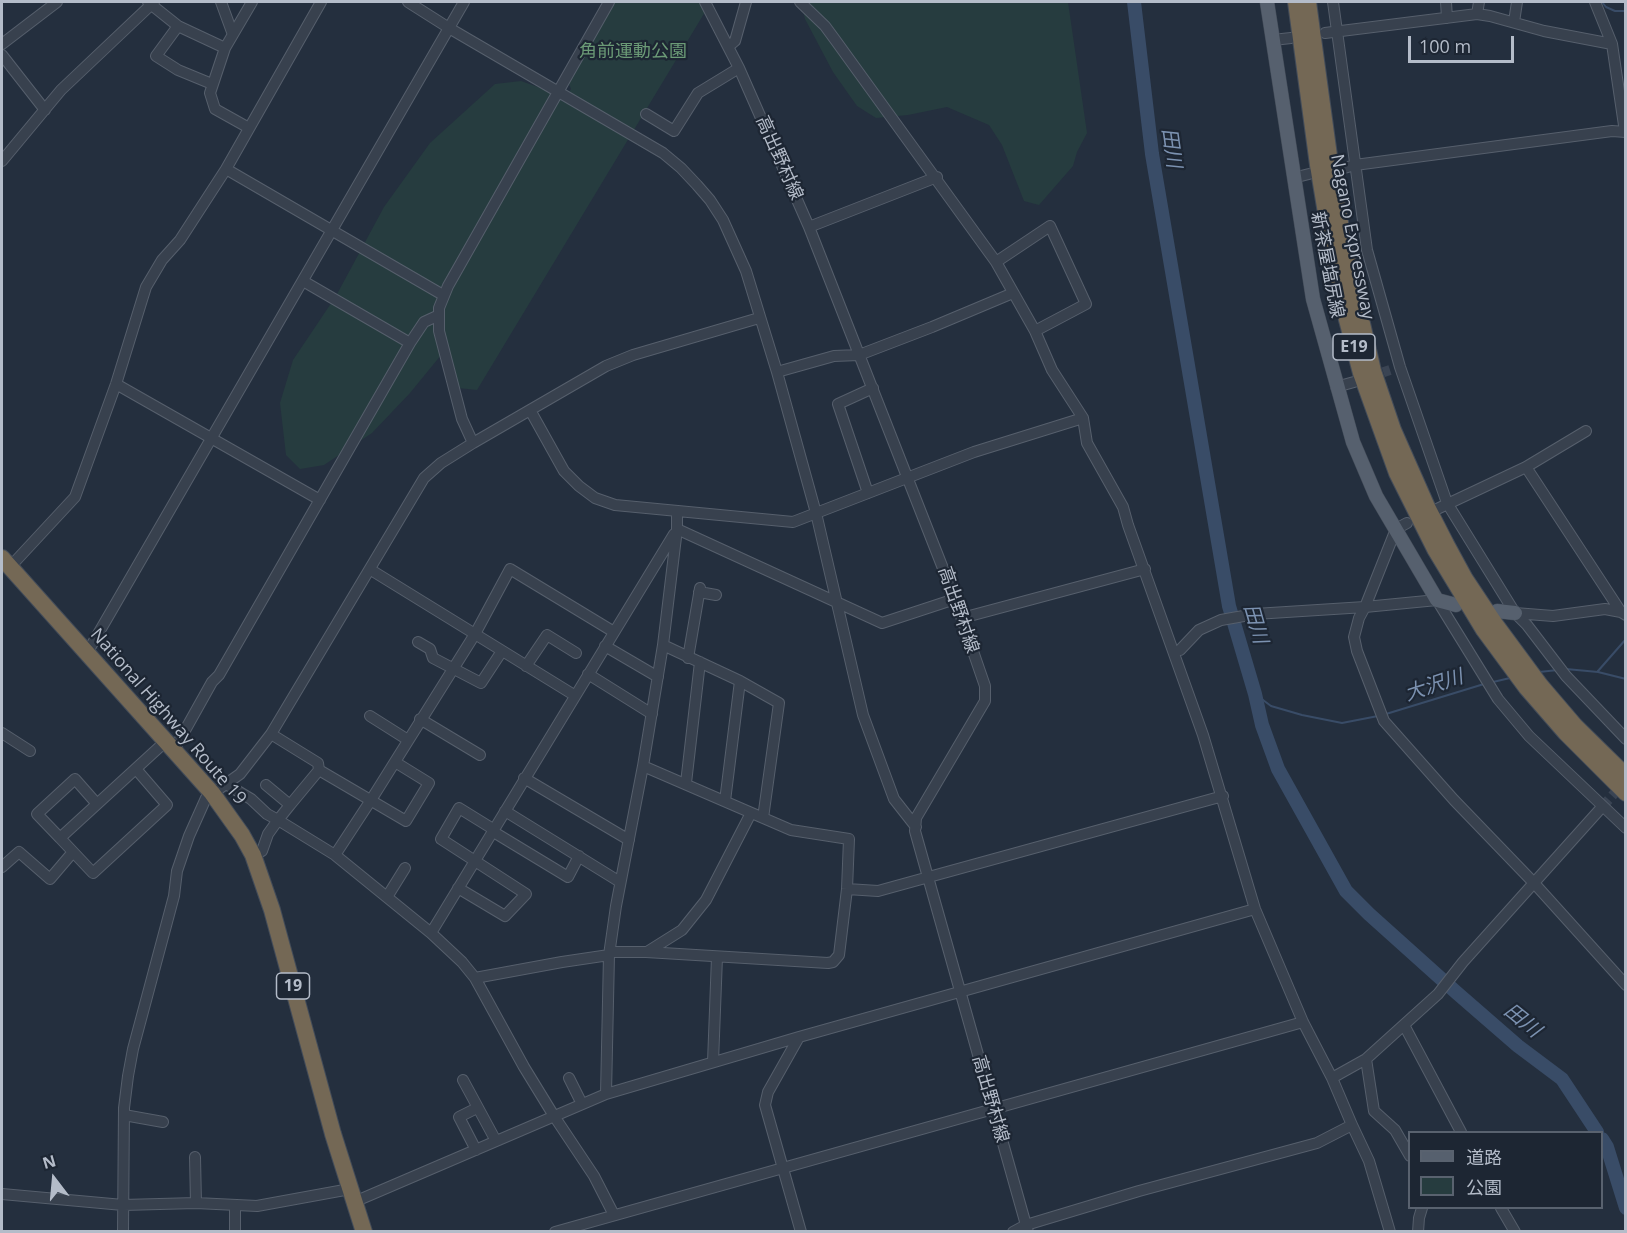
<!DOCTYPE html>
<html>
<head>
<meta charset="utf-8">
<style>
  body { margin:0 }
  #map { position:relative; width:1627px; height:1233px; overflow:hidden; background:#242f3e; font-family:"Open Sans","Noto Sans JP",sans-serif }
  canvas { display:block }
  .frame { position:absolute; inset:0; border:3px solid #b4bcc9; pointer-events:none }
  .legend { position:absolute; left:1408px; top:1131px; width:195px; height:78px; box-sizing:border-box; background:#1d2633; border:2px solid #59626f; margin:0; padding:8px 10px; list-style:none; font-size:18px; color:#b4bcc9 }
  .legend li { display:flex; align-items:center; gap:12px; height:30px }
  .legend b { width:30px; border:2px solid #59626f }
  .north { position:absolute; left:24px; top:1149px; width:60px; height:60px; -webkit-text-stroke:4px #1d2633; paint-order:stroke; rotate:344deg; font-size:16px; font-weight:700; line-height:24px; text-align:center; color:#b4bcc9 }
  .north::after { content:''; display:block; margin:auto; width:21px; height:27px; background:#b4bcc9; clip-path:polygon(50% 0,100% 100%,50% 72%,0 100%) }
  .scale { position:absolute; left:1408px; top:36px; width:106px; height:27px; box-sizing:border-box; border:3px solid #b4bcc9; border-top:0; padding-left:8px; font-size:18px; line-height:21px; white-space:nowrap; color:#b4bcc9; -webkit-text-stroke:4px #1d2633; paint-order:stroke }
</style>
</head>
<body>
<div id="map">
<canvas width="1627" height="1233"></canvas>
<div class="frame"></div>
<ul class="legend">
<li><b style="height:8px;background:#56606e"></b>道路</li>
<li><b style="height:16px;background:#263c3f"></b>公園</li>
</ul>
<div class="north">N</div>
<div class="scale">100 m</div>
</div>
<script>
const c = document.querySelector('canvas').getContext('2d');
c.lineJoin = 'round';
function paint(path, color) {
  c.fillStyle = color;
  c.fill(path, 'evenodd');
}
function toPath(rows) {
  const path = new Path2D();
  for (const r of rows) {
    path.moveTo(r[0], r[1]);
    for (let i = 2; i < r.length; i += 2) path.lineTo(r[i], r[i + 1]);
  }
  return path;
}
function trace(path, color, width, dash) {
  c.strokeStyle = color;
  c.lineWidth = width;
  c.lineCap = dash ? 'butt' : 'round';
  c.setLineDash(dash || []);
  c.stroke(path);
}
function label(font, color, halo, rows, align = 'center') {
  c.font = font + ' "Open Sans","Noto Sans JP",sans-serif';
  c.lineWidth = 4.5;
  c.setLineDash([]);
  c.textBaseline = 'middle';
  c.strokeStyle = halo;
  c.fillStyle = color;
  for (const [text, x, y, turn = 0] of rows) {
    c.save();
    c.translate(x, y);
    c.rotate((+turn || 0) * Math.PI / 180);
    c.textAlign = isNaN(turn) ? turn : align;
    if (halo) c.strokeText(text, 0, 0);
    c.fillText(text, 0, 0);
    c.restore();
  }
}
paint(toPath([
  [614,2,700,2,705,12,477,390,458,388,446,349,410,393,372,433,324,465,300,469,286,455,280,403,293,360,336,296,384,207,430,143,495,84,521,81,549,91,563,102,571,89,568,82],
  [801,2,1068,2,1087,133,1077,152,1073,166,1039,205,1024,201,1002,145,989,125,947,107,908,115,876,118,857,106,833,72,805,19]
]), '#263c3f');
trace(toPath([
  [1602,2,1606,7,1615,11,1626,11],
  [1566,669,1598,672,1626,679],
  [1598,671,1626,639],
  [1539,672,1558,670],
  [1493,682,1510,678],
  [1255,694,1271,706,1302,715,1342,723,1378,716],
  [1386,714,1484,684]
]), '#394c67', 2);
trace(toPath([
  [1134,2,1152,154,1229,606,1255,694,1262,725,1278,769,1346,891,1369,914,1457,993,1518,1046,1562,1079,1597,1132],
  [1602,1139,1607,1147,1626,1208]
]), '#394c67', 14);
trace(toPath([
  [1369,377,1390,370],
  [1602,807,1623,784]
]), '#3a4453', 10, [10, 5]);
const minor = toPath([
  [148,2,178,26,225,48],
  [221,2,232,32],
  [408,2,449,28,663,153,681,168,697,185,710,200,723,220,746,271,777,372,816,513,863,715,894,799,916,827],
  [705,2,739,68,809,227,955,599,985,686,985,701,916,818,915,831,1028,1232],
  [800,2,825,26,836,41,996,262,1035,331,1052,370,1083,418,1087,443,1123,507,1128,525,1203,735,1255,909,1303,1022,1332,1078,1352,1125,1369,1161,1390,1232],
  [1333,2,1367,250,1400,367,1447,503,1515,613,1527,625,1566,676,1626,739],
  [1446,2,1447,18],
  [1595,2,1612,44,1625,132],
  [1477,14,1479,2],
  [1514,22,1517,2],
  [178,26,156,56,178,70,212,84],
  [1325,33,1477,14,1490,16,1544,31,1612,44],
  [1273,40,1291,38],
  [2,44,57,2],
  [729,46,735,41,746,2],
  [2,55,45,110],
  [646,114,674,131,698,93,739,68],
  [249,128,215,109,210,93,225,48,252,2],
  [2,161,61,90,154,2],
  [1344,168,1355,165,1612,131,1626,132],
  [226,169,443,295],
  [1293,178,1309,174],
  [809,227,937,177],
  [996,262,1050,226,1086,304,1035,331],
  [303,281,410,343],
  [777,372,834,356,859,355,932,327,1013,293],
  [116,384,320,500],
  [1336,387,1354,382],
  [530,410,564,471,579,486,595,498,615,505,793,522,974,452,1083,418],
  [473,443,606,366,633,355,759,318],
  [1526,467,1621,612,1626,615],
  [868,493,838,404,873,388],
  [1437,509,1526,467,1586,431],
  [1407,523,1396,529,1365,607,1359,618,1354,637,1357,651,1384,721,1454,800,1534,883,1626,985],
  [677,529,882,623,955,599],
  [10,567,75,497,116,384,146,287,162,260,180,240,226,169,321,2],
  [371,570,574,695],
  [699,592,716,595],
  [1515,613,1553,616,1605,609,1621,612],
  [962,618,1145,569],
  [418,642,430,649,433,658,481,683,502,651],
  [663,645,740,681,779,703,763,818],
  [605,646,658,677],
  [1180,650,1199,630,1221,620,1255,614,1365,607,1437,600,1498,699,1529,736,1626,828],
  [87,653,464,2],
  [688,658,700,588],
  [526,666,547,635,576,653],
  [588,674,652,714],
  [370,716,408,740],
  [420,719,480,755],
  [2,733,30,751],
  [271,734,318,763,319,770,406,821,429,783,395,762],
  [174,750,212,682,219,675,410,343,424,322,437,316],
  [136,769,167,805,93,873,60,838,166,741],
  [524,778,629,840],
  [686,783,700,662],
  [226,784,251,799,267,814,278,820,290,805,266,785],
  [725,801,740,681],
  [290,805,319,770],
  [505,811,620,882],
  [492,831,568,877,579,856],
  [60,838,37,814,75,779,97,804],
  [253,855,262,851,268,834,278,820,335,855,431,933,462,962,475,978,524,1067,554,1116,594,1176,614,1215],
  [335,855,371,800,475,634,510,569,614,632],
  [2,867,19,852,50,879,73,852],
  [458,888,505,916,526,894,441,839,459,808,493,829],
  [847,889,878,891,1223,796],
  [387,897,405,868],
  [431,933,674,534],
  [610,952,646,952,828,963,833,962,839,955,847,889,849,839,791,830,643,766],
  [647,952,682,930,706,900,751,813],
  [475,978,562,962,609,955],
  [1404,1025,1461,1132],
  [799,1037,768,1092,765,1105,801,1232],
  [1366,1059,1374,1111,1395,1130,1410,1156],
  [713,1062,717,957],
  [569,1078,582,1104],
  [1332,1078,1366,1059,1438,994,1463,962,1602,807],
  [463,1080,496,1141],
  [606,1094,609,955,616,906,643,766,663,645,677,529,677,512],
  [124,1115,163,1122],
  [476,1150,459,1117,477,1108],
  [195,1157,196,1203],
  [2,1194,123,1205,196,1203,257,1206,350,1189],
  [354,1202,606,1094,799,1037,1255,909],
  [1501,1208,1515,1232],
  [123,1232,124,1108,128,1076,133,1049,174,896,177,871,189,836,206,798,240,774,271,734,424,478,441,463,473,443,462,419,439,331,439,308,448,286,609,2],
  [235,1232,235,1205],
  [555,1232,1303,1022],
  [1013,1232,1026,1225,1139,1191,1317,1143,1352,1125],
  [1418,1232,1419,1218,1422,1208]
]);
const major = toPath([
  [1267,2,1313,299,1353,442,1376,496,1437,600,1456,605],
  [1497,611,1515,613]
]);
const highway = toPath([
  [1296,2,1318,165,1332,249,1346,316,1361,373,1397,473,1435,549,1484,630,1526,687,1566,733,1626,793],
  [1308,2,1330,163,1344,246,1373,371,1393,430,1427,507,1446,544,1465,579,1495,624,1540,685,1575,726,1626,776],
  [2,558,212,793,242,835,253,855,272,910,333,1134,364,1232]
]);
trace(minor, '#565f6c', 12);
trace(major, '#414a57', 15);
trace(highway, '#434c59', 18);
trace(minor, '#38414e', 10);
trace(major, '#56606e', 14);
trace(highway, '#746855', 16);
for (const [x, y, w] of [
  [1354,347,42],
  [293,986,33]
]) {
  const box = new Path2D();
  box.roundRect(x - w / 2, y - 13, w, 26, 4.5);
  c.fillStyle = '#1d2633';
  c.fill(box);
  trace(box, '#b4bcc9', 1.5);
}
label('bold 16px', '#b4bcc9', null, [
  ["E19",1354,347],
  ["19",293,986]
]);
label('18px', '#6b9a76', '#1d2633', [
  ["角前運動公園",633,52]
]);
label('18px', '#b4bcc9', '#1d2633', [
  ["高出野村線",779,158,66],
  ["Nagano Expressway",1352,237,79],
  ["新茶屋塩尻線",1327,265,79],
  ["高出野村線",958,610,71],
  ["National Highway Route 19",168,717,49],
  ["高出野村線",990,1099,74]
]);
label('italic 20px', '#7c92b1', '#1d2633', [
  ["田川",1171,148,82],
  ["田川",1255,624,74],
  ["大沢川",1434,686,-18],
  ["田川",1522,1021,39]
]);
</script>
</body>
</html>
